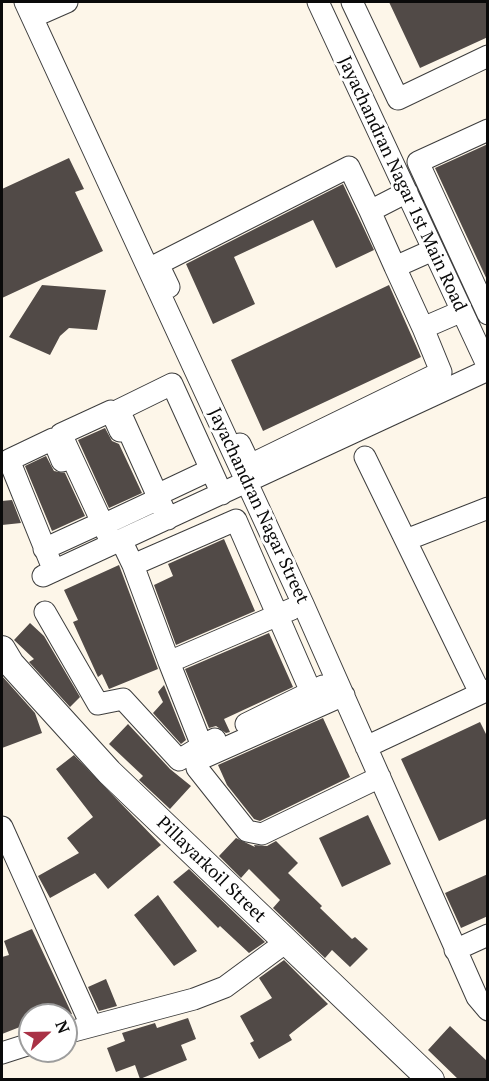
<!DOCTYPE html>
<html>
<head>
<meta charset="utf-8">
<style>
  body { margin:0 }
  #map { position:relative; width:489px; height:1081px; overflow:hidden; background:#fdf6e9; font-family:"PT Serif",serif }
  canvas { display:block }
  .frame { position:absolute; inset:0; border:3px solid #0a0a0a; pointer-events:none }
  .north { position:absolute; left:18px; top:1003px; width:60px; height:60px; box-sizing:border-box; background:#fff; border:2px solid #9d9d9d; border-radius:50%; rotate:68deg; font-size:16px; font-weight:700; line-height:24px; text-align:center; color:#0a0a0a }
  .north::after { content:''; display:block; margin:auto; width:21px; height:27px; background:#a93246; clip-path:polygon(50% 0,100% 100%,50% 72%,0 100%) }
</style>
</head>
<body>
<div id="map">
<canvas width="489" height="1081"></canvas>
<div class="frame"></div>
<div class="north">N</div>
</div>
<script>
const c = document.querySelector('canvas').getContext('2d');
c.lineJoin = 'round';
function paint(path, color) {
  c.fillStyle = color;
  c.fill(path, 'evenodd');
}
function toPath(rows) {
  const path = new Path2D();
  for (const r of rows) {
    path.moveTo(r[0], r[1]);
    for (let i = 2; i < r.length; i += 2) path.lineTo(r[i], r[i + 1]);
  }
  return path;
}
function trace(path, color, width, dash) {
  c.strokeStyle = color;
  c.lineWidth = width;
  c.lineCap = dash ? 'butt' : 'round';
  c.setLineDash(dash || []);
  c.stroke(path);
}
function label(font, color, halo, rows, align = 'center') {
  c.font = font + ' "PT Serif",serif';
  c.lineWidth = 6;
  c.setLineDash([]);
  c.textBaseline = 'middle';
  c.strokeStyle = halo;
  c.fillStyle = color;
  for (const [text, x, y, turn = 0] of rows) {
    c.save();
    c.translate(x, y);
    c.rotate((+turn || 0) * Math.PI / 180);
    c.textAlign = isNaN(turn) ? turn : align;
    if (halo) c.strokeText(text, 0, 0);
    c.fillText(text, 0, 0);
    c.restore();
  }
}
paint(toPath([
  [389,2,488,2,488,37,420,68],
  [488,144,488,282,435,168],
  [69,158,84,189,75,192,103,251,2,298,2,189],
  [343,184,374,250,336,268,313,220,234,257,255,304,213,324,186,264],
  [42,285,106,290,97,330,69,328,60,336,50,355,9,337],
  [389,285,421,357,263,431,231,360],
  [105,428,112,441,119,444,142,493,109,508,78,440],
  [46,456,54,471,65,473,85,516,52,531,25,466],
  [12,500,21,523,2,525,2,501],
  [224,539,255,611,176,645,154,585,173,576,168,564],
  [119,565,158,669,109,689,102,674,98,677,73,622,78,620,64,590],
  [30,623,44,636,80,697,70,707,29,662,34,659,14,640],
  [269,633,293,687,224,719,230,732,226,733,216,726,209,728,185,669],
  [2,676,35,713,42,733,2,748],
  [164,685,186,740,181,744,153,713,163,702,158,692],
  [323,718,350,777,260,821,254,819,227,785,218,765],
  [480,722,488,738,488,818,439,841,401,759],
  [128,724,170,769,191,786,170,809,139,780,143,776,109,744],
  [74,755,161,845,108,889,95,873,50,898,38,876,79,853,67,838,93,817,56,769],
  [368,815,391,864,342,887,319,838],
  [236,838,255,847,254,845,267,846,276,841,298,863,288,873,322,906,320,908,352,939,355,937,368,949,350,967,332,950,325,958,273,908,280,900,249,869,241,878,219,856],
  [189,869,265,942,249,953,220,926,218,928,173,882],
  [488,874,488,916,461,928,445,893],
  [158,895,197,951,174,966,134,915],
  [32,929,72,1014,30,1015,30,1023,2,1034,2,957,9,955,4,941],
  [284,960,328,1004,289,1035,292,1040,259,1059,250,1043,254,1041,240,1016,272,998,259,978],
  [106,979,117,1006,99,1011,88,987],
  [188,1018,196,1039,181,1045,187,1060,140,1079,135,1065,116,1072,107,1048,125,1041,122,1033,155,1023,157,1028],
  [450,1026,488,1062,488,1080,459,1080,428,1050]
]), '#514a47');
const minor = toPath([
  [25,2,303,604,477,997,488,1010],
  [37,2,42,13,67,2],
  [318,2,488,367],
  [352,2,398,99,488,56],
  [488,130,418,162,488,314],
  [407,192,370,211,395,267,433,250],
  [395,267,423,328],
  [169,287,158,264,349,167,370,211],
  [240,444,250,465,441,372,423,328,460,312],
  [365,457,480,693],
  [157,495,210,470],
  [168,519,119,410,172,384,222,494],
  [103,525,152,502],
  [121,540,133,565,236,520,311,692],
  [406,540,488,508],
  [112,544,61,434,111,411,120,431],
  [44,549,92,527],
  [133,565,169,662,292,609],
  [54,571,9,460,53,439,62,461],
  [43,576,488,370],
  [45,612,98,704,123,699,179,760,202,746],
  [169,662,202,746,215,739],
  [344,695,196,761,197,768,247,831,262,834,380,777],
  [246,724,323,686],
  [366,747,488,690],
  [2,827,91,1025],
  [455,950,488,935],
  [66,1033,194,999,225,987,286,942],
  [2,1053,30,1044]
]);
const tertiary = toPath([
  [2,649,11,664,109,772,431,1080]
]);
trace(minor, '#3d3d3d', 23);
trace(tertiary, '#3d3d3d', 28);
trace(minor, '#fff', 21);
trace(tertiary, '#fff', 26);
label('18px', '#0a0a0a', '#fff', [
  ["Jayachandran Nagar 1st Main Road",402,184,65],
  ["Jayachandran Nagar Street",258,506,65],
  ["Pillayarkoil Street",211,870,44]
]);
</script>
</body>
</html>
